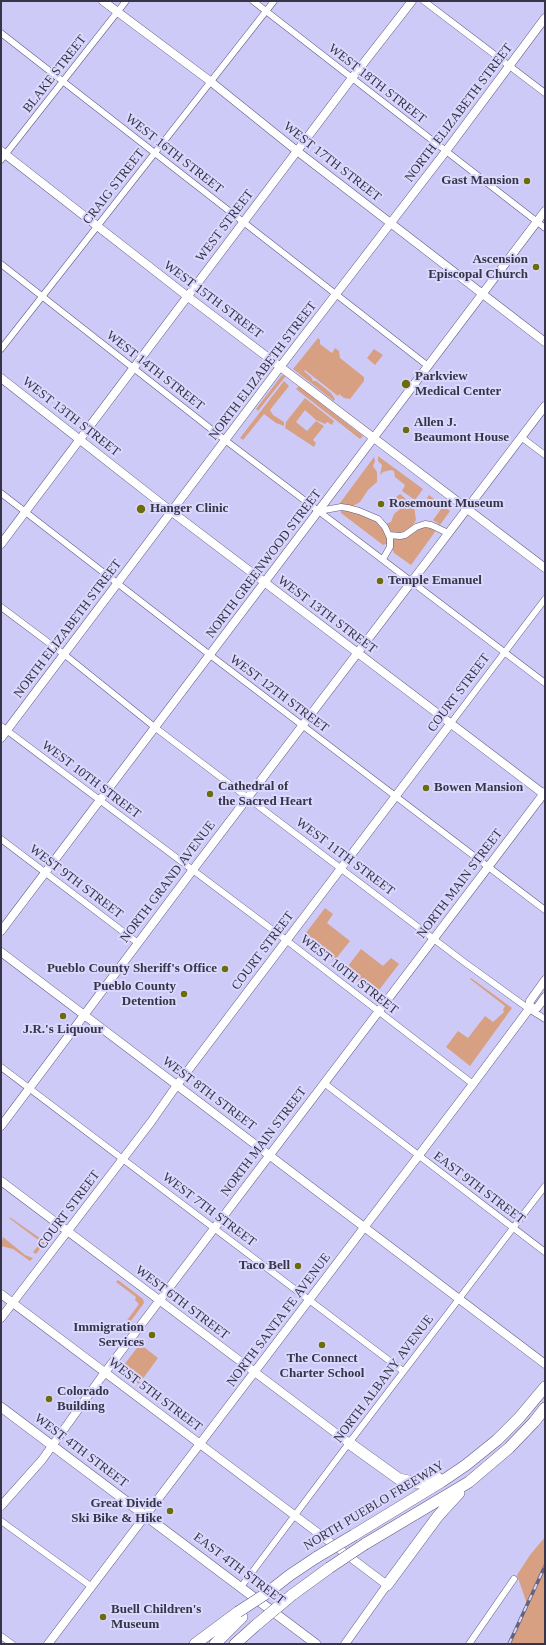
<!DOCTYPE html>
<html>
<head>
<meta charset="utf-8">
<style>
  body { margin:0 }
  #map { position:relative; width:546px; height:1645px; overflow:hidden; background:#cecaf8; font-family:Georgia,serif }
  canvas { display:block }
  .frame { position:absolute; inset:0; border:2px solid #363446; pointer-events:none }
</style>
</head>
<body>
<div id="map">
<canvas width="546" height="1645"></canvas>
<div class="frame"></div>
</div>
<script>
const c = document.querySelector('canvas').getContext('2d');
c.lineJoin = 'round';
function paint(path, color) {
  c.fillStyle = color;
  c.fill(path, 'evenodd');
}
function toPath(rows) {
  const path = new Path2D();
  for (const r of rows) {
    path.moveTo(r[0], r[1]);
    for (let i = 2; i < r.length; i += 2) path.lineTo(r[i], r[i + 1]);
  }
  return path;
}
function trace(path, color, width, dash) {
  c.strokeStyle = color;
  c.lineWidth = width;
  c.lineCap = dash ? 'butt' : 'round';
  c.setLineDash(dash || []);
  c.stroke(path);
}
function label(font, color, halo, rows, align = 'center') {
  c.font = font + ' Georgia,serif';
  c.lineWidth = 4;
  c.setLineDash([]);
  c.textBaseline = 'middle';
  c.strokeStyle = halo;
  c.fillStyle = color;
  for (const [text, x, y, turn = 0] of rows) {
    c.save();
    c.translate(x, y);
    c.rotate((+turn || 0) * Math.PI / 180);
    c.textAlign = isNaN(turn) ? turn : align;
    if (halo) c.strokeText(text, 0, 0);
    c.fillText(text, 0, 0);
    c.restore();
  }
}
paint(toPath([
  [318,338,320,340,320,344,332,353,335,348,339,351,340,358,364,377,364,381,350,399,344,398,339,394,338,396,305,370,304,371,311,377,313,381,316,381,331,393,335,399,334,401,293,369],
  [374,349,383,355,375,365,367,358],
  [282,375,285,376,285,377,258,411,256,409],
  [284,381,289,386,270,410,273,415,284,422,284,426,276,423,264,414,243,440,240,438],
  [299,386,363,436,360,439,296,389],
  [305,398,334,421,332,425,327,422,325,424,316,420,305,410,296,422,307,431,316,421,324,426,313,440,316,443,314,447,285,428,286,422],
  [378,456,423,489,415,500,402,491,405,485,395,477,394,471,391,470,383,472,380,475,382,465,378,461],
  [374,457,375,461,373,466,377,472,377,482,368,490,360,502,351,507,343,505,340,503],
  [400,494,414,506,416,520,411,528,405,532,394,534,391,531,386,524,391,522,394,514,400,509,402,506,401,502,396,497],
  [429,495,450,511,440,525,433,520,441,509,427,498],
  [341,510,350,511,377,521,387,535,388,546,386,544,383,545,341,513],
  [425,527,434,528,435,532,411,565,394,553,392,549,392,538,404,538,420,528],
  [325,908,333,914,327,923,350,941,334,961,302,938],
  [361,949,383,966,391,958,399,964,376,994,345,970],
  [471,978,512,1008,470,1066,446,1047,458,1031,468,1038,485,1016,493,1022,504,1012,503,1010,505,1006,470,979],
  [9,1218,11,1218,41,1239,47,1240,36,1254,33,1252,41,1242],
  [3,1237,25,1255,33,1258,30,1261,13,1249,1,1246],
  [118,1280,143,1299,144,1303,128,1325,125,1323,139,1304,135,1300,136,1297,116,1282],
  [140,1344,158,1358,139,1384,120,1370],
  [545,1537,545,1644,509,1644,527,1604,517,1575,530,1555]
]), '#d8a082');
const street = toPath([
  [253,1,545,228],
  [424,1,545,93],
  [1,33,428,366],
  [1,160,126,1],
  [1,264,225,440,545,683],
  [1,349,274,1],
  [521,437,545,455],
  [1,493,210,655,545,910],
  [319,511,341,507,348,508,359,511,378,519,385,527,390,538,390,547,383,559],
  [389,535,400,536,405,535,416,527,425,524,431,525,448,533],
  [1,607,65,655,157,729,464,962,529,1009,545,1019],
  [451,723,545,599],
  [1,726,286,940,473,1084],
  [1,839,138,943],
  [1,1067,403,1371],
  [324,1083,545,1252],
  [1,1521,92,1587],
  [241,1587,349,1443,545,1186],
  [1,1636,12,1644],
  [469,1644,514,1579]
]);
const secondary = toPath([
  [103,1,210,81,297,151,545,342],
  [1,151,187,296,545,568],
  [1,378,172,512,545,795],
  [1,544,352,78,412,1],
  [1,738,280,367,446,151,545,18],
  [1,931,545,211],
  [1,952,545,1364],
  [529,1009,537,1008,545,997],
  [1,1126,192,871,545,406],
  [1,1181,349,1443],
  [1,1294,387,1585,345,1644],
  [1,1318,151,1122,177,1085,451,723],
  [1,1506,42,1460,100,1379,545,792],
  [48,1644,473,1084,529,1009,530,1001,545,980]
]);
const primary = toPath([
  [1,1407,316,1644]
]);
const highway = toPath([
  [349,1443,399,1479,418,1483,431,1482,438,1478],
  [354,1535,441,1482,466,1465,497,1440,519,1418,545,1387],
  [365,1544,469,1482,509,1448,534,1422,545,1408],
  [387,1585,438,1516,459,1493],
  [267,1593,290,1575,317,1557],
  [292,1595,329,1568],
  [195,1644,238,1612],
  [215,1644,242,1617],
  [235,1644,255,1626]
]);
trace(street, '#605b84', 7);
trace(secondary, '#605b84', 9);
trace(primary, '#605b84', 10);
trace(highway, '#605b84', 12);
trace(street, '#fff', 6);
trace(secondary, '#fff', 8);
trace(primary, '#fff', 9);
trace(highway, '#fff', 11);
const rail = toPath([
  [509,1644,545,1566]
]);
trace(rail, '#65627d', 3.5);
trace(rail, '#dbd8fe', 2, [6]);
const highwayBridge = toPath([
  [317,1557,354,1535],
  [329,1568,365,1544],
  [238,1612,267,1593],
  [255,1626,292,1595]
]);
trace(highwayBridge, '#605b84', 12, []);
trace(highwayBridge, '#fff', 11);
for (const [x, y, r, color] of [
  [527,181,4,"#6d6c0b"],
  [536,267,4,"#6d6c0b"],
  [406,384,5,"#6d6c0b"],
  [406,430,4,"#6d6c0b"],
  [381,504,4,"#6d6c0b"],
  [141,509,5,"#6d6c0b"],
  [380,581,4,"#6d6c0b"],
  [426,788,4,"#6d6c0b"],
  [210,794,4,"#6d6c0b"],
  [225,969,4,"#6d6c0b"],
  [184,994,4,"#6d6c0b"],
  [63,1016,4,"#6d6c0b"],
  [298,1266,4,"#6d6c0b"],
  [152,1335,4,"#6d6c0b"],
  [322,1345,4,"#6d6c0b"],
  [49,1399,4,"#6d6c0b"],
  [170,1511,4,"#6d6c0b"],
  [103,1617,4,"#6d6c0b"]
]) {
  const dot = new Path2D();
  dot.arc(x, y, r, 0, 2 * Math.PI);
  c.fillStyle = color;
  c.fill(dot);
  trace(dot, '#dbd8fe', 1.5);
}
label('13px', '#363446', '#dbd8fe', [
  ["BLAKE STREET",55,74,-52],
  ["WEST 18TH STREET",377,84,38],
  ["NORTH ELIZABETH STREET",459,113,-53],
  ["WEST 16TH STREET",174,154,38],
  ["WEST 17TH STREET",332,162,38],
  ["CRAIG STREET",114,187,-52],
  ["WEST STREET",225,226,-53],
  ["WEST 15TH STREET",213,300,37],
  ["WEST 14TH STREET",155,371,38],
  ["NORTH ELIZABETH STREET",263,371,-53],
  ["WEST 13TH STREET",71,417,38],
  ["NORTH GREENWOOD STREET",264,564,-53],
  ["WEST 13TH STREET",327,615,37],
  ["NORTH ELIZABETH STREET",68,629,-53],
  ["COURT STREET",459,693,-53],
  ["WEST 12TH STREET",279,694,37],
  ["WEST 10TH STREET",91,780,37],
  ["WEST 11TH STREET",345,857,37],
  ["WEST 9TH STREET",76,882,37],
  ["NORTH GRAND AVENUE",168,882,-53],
  ["NORTH MAIN STREET",460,884,-53],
  ["COURT STREET",263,951,-53],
  ["WEST 10TH STREET",349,975,38],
  ["WEST 8TH STREET",209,1094,37],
  ["NORTH MAIN STREET",264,1142,-53],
  ["EAST 9TH STREET",479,1188,37],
  ["COURT STREET",69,1210,-53],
  ["WEST 7TH STREET",209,1210,37],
  ["WEST 6TH STREET",182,1303,37],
  ["NORTH SANTA FE AVENUE",279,1320,-53],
  ["NORTH ALBANY AVENUE",384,1379,-53],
  ["WEST 5TH STREET",155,1395,37],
  ["WEST 4TH STREET",81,1451,37],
  ["NORTH PUEBLO FREEWAY",374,1506,-31],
  ["EAST 4TH STREET",239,1569,37]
]);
label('bold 13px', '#363446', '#dbd8fe', [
  ["Gast Mansion",519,181,"right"],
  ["Ascension",528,260,"right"],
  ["Episcopal Church",528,275,"right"],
  ["Parkview",415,377],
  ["Medical Center",415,392],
  ["Allen J.",414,423],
  ["Beaumont House",414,438],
  ["Rosemount Museum",389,504],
  ["Hanger Clinic",150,509],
  ["Temple Emanuel",388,581],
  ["Cathedral of",218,787],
  ["the Sacred Heart",218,802],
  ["Bowen Mansion",434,788],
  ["Pueblo County Sheriff's Office",217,969,"right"],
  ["Pueblo County",176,987,"right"],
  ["Detention",176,1002,"right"],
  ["J.R.'s Liquour",63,1030,"center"],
  ["Taco Bell",290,1266,"right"],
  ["Immigration",144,1328,"right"],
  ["Services",144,1343,"right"],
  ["The Connect",322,1359,"center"],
  ["Charter School",322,1374,"center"],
  ["Colorado",57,1392],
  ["Building",57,1407],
  ["Great Divide",162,1504,"right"],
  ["Ski Bike & Hike",162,1519,"right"],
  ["Buell Children's",111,1610],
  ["Museum",111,1625]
], 'left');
</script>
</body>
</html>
